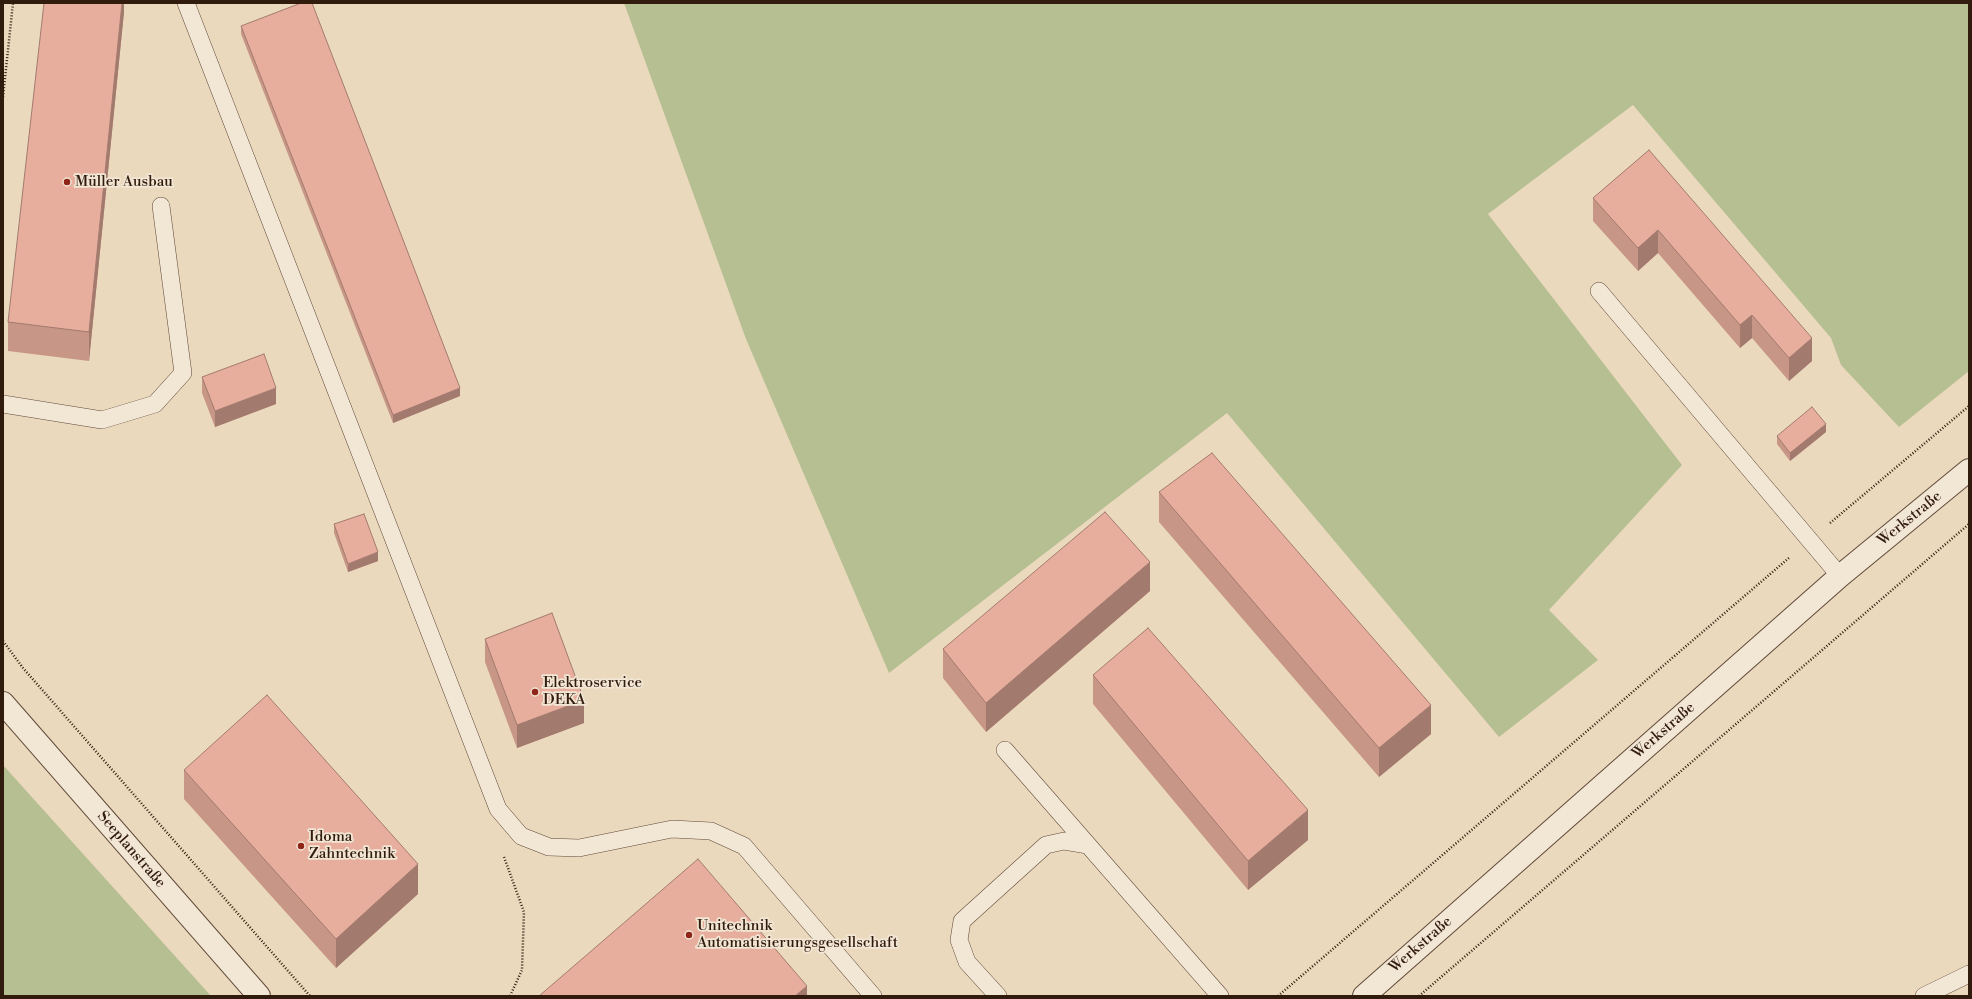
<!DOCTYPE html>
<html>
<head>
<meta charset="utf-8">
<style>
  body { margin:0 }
  #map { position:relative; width:1972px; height:999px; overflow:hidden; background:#ebd9be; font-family:"Libre Bodoni",serif }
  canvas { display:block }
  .frame { position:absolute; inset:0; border:4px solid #311b0d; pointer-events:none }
</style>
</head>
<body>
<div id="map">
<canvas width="1972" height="999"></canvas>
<div class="frame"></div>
</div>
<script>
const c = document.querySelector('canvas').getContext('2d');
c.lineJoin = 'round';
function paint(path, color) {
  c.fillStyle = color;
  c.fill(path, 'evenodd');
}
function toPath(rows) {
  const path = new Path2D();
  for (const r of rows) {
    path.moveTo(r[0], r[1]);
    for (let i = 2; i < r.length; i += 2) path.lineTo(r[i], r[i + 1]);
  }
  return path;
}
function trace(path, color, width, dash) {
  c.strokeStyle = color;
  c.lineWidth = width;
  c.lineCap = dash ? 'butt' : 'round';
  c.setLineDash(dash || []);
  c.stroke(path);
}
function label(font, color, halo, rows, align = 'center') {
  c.font = font + ' "Libre Bodoni",serif';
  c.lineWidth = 3.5;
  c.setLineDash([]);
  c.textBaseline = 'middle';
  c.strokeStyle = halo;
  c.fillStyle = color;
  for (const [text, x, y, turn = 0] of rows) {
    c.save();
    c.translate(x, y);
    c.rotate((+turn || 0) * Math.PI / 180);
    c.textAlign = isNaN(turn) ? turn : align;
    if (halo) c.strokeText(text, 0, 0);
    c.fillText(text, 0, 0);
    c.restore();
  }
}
paint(toPath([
  [624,3,1969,3,1969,371,1899,427,1841,365,1831,338,1633,105,1488,214,1682,465,1549,610,1598,660,1499,737,1227,413,889,673,746,339],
  [3,765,211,996,3,996]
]), '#b6bf92');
const lane = toPath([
  [186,3,498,809,521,836,549,847,579,848,672,829,711,831,744,846,873,996],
  [1599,291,1840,576],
  [3,404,102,420,155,404,183,373,161,206],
  [1005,750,1220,996],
  [998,996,967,962,959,940,962,921,1046,845,1064,841,1088,845],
  [1924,996,1969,974]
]);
const street = toPath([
  [3,703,259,996],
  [1364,996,1840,576,1969,470]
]);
trace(lane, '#604a39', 18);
trace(street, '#604a39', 24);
trace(toPath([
  [3,97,13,3],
  [1830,523,1969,406],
  [3,641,23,668,310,996],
  [504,857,524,912,522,970,510,996],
  [1278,996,1790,557],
  [1419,996,1969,524]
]), '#311b0d', 2.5, [1, 2]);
trace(lane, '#f2e6d5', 17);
trace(street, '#f2e6d5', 22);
paint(toPath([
  [124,3,124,12,89,361,8,351,8,322],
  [241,26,460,396,393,423,241,34],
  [1649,150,1812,361,1789,381,1752,338,1740,348,1658,253,1638,271,1593,221,1593,198],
  [202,377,276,404,215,427,202,393],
  [1826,432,1790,461,1777,444,1777,436],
  [1159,492,1431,734,1379,777,1159,522],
  [334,524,378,561,348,572,334,533],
  [1150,591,986,732,943,678,943,649],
  [485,639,584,723,517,748,485,662],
  [1093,675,1308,840,1248,890,1093,704],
  [184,770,418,894,336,968,184,799]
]), '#c79687');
paint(toPath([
  [122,3,124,3,124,12,89,361,89,332],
  [1658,230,1658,253,1638,271,1638,248],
  [1752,315,1752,338,1740,348,1740,325],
  [1812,338,1812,361,1789,381,1789,358],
  [276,388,276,404,215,427,215,411],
  [460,388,460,396,393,423,393,415],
  [1826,424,1826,432,1790,461,1790,453],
  [378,552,378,561,348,572,348,564],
  [1150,562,1150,591,986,732,986,703],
  [584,700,584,723,517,748,517,725],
  [1431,705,1431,734,1379,777,1379,748],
  [1308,810,1308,840,1248,890,1248,861],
  [418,864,418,894,336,968,336,939],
  [807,986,807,996,795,996]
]), '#a27a6e');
const building = toPath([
  [44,3,122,3,89,332,8,322,44,3],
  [301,3,312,3,460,388,393,415,241,26,301,3],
  [1649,150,1812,338,1789,358,1752,315,1740,325,1658,230,1638,248,1593,198,1649,150],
  [264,354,276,388,215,411,202,377,264,354],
  [1812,407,1826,424,1790,453,1777,436,1812,407],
  [1212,453,1431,705,1379,748,1159,492,1212,453],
  [1105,512,1150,562,986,703,943,649,1105,512],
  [364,514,378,552,348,564,334,524,364,514],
  [552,613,584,700,517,725,485,639,552,613],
  [1148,628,1308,810,1248,861,1093,675,1148,628],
  [267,695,418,864,336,939,184,770,267,695],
  [698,859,807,986,795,996,539,996,698,859]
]);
paint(building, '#e7ae9d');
trace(building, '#a27a6e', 1);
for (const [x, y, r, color] of [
  [67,182,4,"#8f2418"],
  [535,692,4,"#8f2418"],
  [301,846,4,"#8f2418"],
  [689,935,4,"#8f2418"]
]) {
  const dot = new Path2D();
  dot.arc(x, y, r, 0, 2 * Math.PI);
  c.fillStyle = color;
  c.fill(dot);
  trace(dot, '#f2e6d5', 1.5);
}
label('15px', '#311b0d', '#f2e6d5', [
  ["Müller Ausbau",75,182],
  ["Elektroservice",543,683],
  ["DEKA",543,700],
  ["Idoma",309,837],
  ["Zahntechnik",309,854],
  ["Unitechnik",697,926],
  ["Automatisierungsgesellschaft",697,943]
], 'left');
label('15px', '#311b0d', '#f2e6d5', [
  ["Werkstraße",1910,519,-39],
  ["Werkstraße",1664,731,-41],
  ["Seeplanstraße",131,850,49],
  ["Werkstraße",1421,945,-41]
]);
</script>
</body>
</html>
